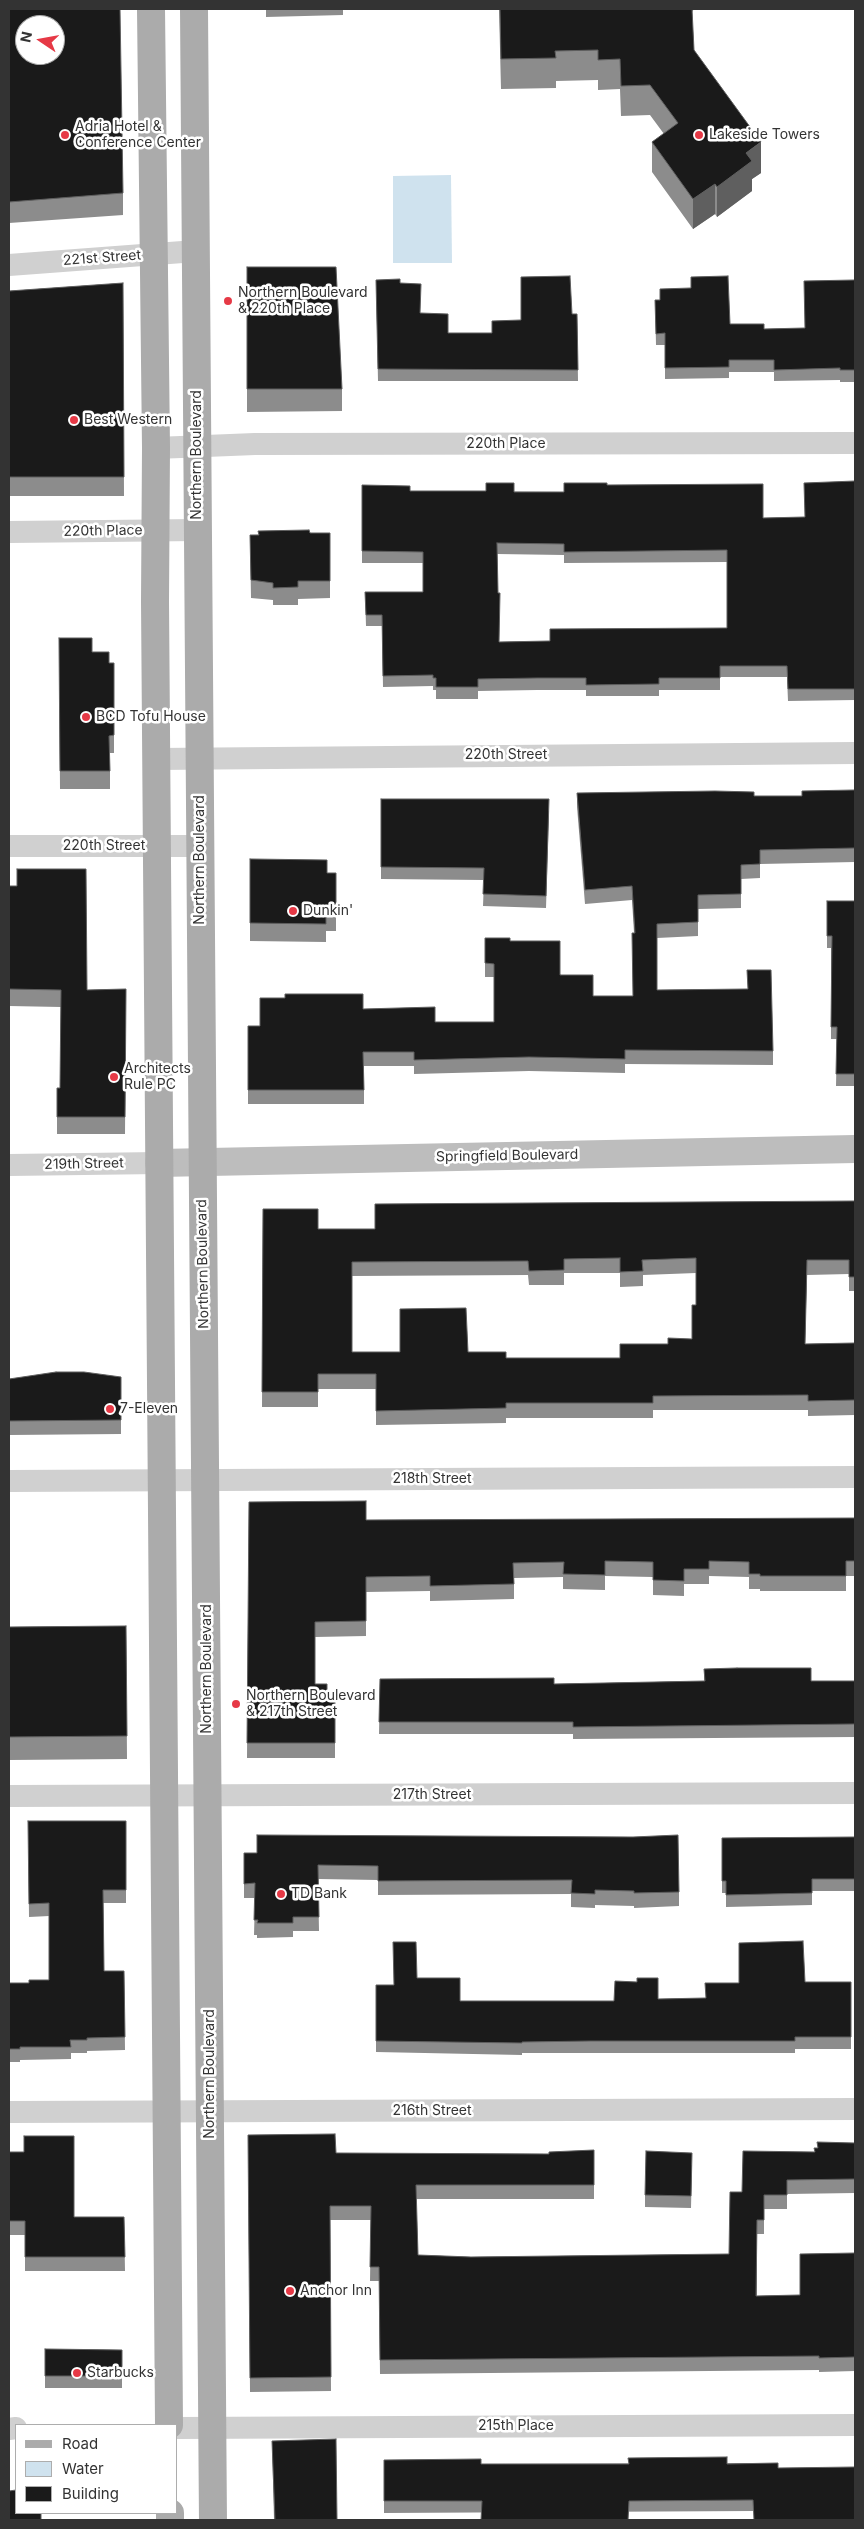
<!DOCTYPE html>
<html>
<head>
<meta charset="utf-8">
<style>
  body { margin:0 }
  #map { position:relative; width:864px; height:2529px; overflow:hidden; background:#fff; font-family:Inter,sans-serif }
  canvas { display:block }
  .frame { position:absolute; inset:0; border:10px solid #333; pointer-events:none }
  .legend { position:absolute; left:15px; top:2424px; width:162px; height:90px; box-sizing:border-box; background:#fff; border:1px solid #adadad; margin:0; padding:6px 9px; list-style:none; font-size:15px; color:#333 }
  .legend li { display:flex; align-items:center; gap:10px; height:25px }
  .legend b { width:25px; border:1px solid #adadad }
  .north { position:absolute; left:15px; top:15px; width:50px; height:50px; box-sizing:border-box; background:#fff; border:1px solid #adadad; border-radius:50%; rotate:282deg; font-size:14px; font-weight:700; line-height:20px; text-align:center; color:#333 }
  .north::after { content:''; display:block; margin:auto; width:18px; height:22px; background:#e63946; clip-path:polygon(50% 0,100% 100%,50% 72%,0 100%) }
</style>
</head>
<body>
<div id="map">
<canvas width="864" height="2529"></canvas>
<div class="frame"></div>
<ul class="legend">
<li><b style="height:6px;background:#ababab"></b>Road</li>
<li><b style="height:14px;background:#cfe2ee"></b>Water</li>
<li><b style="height:14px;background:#1a1a1a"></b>Building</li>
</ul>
<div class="north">N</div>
</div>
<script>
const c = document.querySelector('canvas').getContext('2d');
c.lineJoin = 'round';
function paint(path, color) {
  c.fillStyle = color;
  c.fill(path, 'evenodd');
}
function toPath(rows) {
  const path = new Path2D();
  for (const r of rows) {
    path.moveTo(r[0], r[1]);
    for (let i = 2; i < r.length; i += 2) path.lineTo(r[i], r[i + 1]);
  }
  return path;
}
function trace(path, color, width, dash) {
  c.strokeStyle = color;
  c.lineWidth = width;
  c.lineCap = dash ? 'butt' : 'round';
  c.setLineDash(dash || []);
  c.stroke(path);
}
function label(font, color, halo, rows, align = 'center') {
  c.font = font + ' Inter,sans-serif';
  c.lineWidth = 5;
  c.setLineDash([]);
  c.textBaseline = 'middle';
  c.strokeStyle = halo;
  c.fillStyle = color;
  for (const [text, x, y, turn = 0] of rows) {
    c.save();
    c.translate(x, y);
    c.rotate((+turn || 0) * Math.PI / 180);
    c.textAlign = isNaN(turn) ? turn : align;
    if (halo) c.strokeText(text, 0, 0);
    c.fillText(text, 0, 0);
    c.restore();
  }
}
paint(toPath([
  [451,175,452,263,393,263,393,176]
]), '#cfe2ee');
trace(toPath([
  [9,265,196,251],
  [156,448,255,444,855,443],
  [9,532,198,530],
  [157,759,855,753],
  [9,846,200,846],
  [9,1165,159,1163],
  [9,1481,855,1477],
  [9,1796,855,1793],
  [9,2112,855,2109],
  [176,2428,855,2425],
  [9,2429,16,2428]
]), '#d0d0d0', 22);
trace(toPath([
  [159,1163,855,1149]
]), '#bdbdbd', 28);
trace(toPath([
  [151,9,156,448,155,601,169,2425],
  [194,9,213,2520],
  [170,2513,170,2520]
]), '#ababab', 28);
paint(toPath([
  [9,9,123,193,123,215,9,223],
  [266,9,343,9,343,15,266,17],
  [499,9,694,9,692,12,694,50,761,173,752,179,752,191,717,217,715,214,693,229,652,172,652,142,664,134,650,115,621,116,620,89,598,90,598,80,556,81,556,88,501,89],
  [247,267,342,389,342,411,247,412],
  [376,280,400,283,420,313,448,333,492,333,521,320,577,314,578,381,378,381],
  [855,280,855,382,840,382,840,380,774,381,774,372,729,372,729,378,665,379,665,345,656,345,655,300,730,324,764,329,805,328],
  [123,283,124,496,9,496,9,291],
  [855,481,855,700,788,701,787,677,720,677,720,690,659,690,659,696,586,696,586,690,537,690,478,691,478,699,436,699,436,690,433,690,433,686,383,687,382,626,366,626,365,592,423,592,423,563,362,563,362,485,410,491,564,492,607,485,763,518,805,517],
  [497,554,564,555,564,563,727,562,727,628,550,641,499,642],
  [330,533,330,598,298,599,298,605,273,605,273,600,251,598,250,535],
  [59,638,92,652,109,663,114,663,114,753,110,753,110,789,60,789],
  [855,790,855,862,760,864,760,878,741,879,741,908,698,909,698,936,657,938,657,990,748,989,747,970,773,1051,773,1065,625,1064,625,1073,529,1071,414,1074,414,1066,364,1066,364,1104,248,1104,248,1026,260,1026,363,1009,435,1022,494,1022,494,977,485,977,485,938,510,941,593,996,633,996,634,933,632,900,585,904,577,807,577,793,754,796,802,796],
  [381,799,549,811,546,908,483,906,484,880,381,879],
  [250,859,327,873,336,891,336,931,326,931,326,942,250,941],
  [9,886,87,990,126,989,125,1134,57,1134,57,1088,60,1088,61,1007,9,1006],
  [827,901,855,901,855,1086,836,1086,837,1039,831,1039,831,948,827,948],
  [855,1201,855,1291,849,1291,849,1274,807,1275,805,1344,855,1343,855,1415,808,1416,808,1410,653,1410,653,1418,506,1418,506,1423,376,1425,376,1389,318,1389,318,1407,262,1407,263,1209,318,1229,375,1229],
  [564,1273,620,1273,620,1287,643,1286,643,1275,696,1273,696,1305,692,1339,620,1358,506,1358,468,1352,352,1352,352,1276,528,1275,529,1285,564,1285],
  [121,1377,121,1434,9,1435,9,1379],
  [249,1502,366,1520,855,1518,855,1576,846,1576,846,1591,760,1591,760,1589,749,1589,749,1577,709,1576,709,1584,684,1584,684,1596,653,1595,653,1577,605,1576,605,1590,563,1589,563,1577,514,1578,514,1599,430,1601,430,1591,366,1592,366,1636,315,1637,315,1684,327,1694,335,1694,335,1758,247,1758],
  [126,1626,127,1759,9,1760,9,1627],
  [704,1669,811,1681,855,1681,855,1737,573,1739,573,1734,379,1734,380,1679,554,1684,704,1681],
  [28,1821,126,1821,126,1903,103,1903,104,1971,124,1971,125,2050,87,2051,87,2053,71,2053,71,2059,20,2060,20,2062,9,2062,9,1983,29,1983,49,1980,49,1916,29,1917],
  [257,1835,679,1892,679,1906,634,1908,634,1906,595,1905,595,1908,571,1907,571,1894,378,1895,378,1880,318,1879,319,1931,293,1931,293,1937,257,1938,257,1935,254,1935,255,1898,244,1898,244,1853,257,1853],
  [855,1837,855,1891,812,1891,812,1905,726,1907,726,1893,722,1893,722,1838],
  [417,1978,460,2001,614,2001,658,1999,705,1998,805,1982,851,1982,851,2049,795,2049,795,2053,522,2053,522,2055,376,2052,376,1985,394,1985],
  [248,2135,336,2153,549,2154,594,2150,594,2199,416,2199,418,2255,471,2257,729,2254,742,2192,815,2152,855,2143,855,2193,787,2194,787,2209,764,2209,764,2234,757,2234,757,2296,800,2295,855,2253,855,2371,819,2372,819,2370,380,2374,379,2281,370,2281,371,2220,330,2220,331,2391,250,2392],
  [9,2152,74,2217,124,2217,125,2271,25,2271,25,2235,9,2235],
  [692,2165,691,2208,645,2207,645,2195],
  [45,2349,122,2350,122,2388,45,2388],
  [272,2441,337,2520,274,2520],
  [384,2460,481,2464,778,2463,753,2511,384,2513]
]), '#8c8c8c');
paint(toPath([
  [761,142,761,173,752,179,752,191,717,217,717,187,746,153],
  [715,184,715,214,693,229,693,199]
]), '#5f5f5f');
const building = toPath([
  [9,9,120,9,123,193,9,202,9,9],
  [25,25,55,25,55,55,25,55,25,25],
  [500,9,692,9,694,50,761,142,746,153,752,161,717,187,715,184,693,199,652,142,678,123,650,85,621,86,620,59,598,60,598,50,555,51,556,58,501,59,500,9],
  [247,267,336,267,342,389,247,389,247,267],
  [570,276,572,314,577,314,578,370,378,369,376,280,400,279,400,283,421,284,420,313,448,314,448,333,492,333,492,321,521,320,521,277,570,276],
  [728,276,730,324,764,324,764,329,805,328,804,281,855,280,855,370,840,370,840,368,774,370,774,360,729,360,729,367,665,368,665,333,656,334,655,300,660,300,660,289,691,288,691,277,728,276],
  [123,283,124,477,9,477,9,291,123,283],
  [855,481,855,689,788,689,787,666,720,666,720,678,659,678,659,684,586,685,586,678,537,678,478,679,478,687,436,687,436,678,433,678,433,675,383,676,382,615,366,615,365,592,423,592,423,552,362,551,362,485,410,486,410,491,486,491,486,483,514,483,514,492,564,492,564,483,607,483,607,485,763,484,763,518,805,517,804,483,855,481],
  [497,543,564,544,564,552,727,550,727,628,550,629,550,641,499,642,500,593,498,593,497,543],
  [309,530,310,533,330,533,330,581,298,581,298,587,273,588,273,583,251,580,250,535,259,535,258,531,309,530],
  [59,638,92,638,92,652,109,652,109,663,114,663,114,735,109,736,110,771,60,771,59,638],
  [855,790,855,848,760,850,760,864,741,865,741,894,698,895,698,922,657,924,657,990,748,989,747,970,771,970,773,1051,625,1050,625,1059,529,1057,414,1060,414,1052,363,1052,364,1090,248,1090,248,1026,260,1026,260,998,285,998,285,994,363,994,363,1009,435,1007,435,1022,494,1022,494,964,485,963,485,938,510,938,510,941,560,941,560,975,593,975,593,996,633,996,632,933,635,933,632,886,585,890,577,793,715,791,754,792,754,796,802,796,802,791,855,790],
  [381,799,549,799,546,896,483,894,484,868,381,867,381,799],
  [250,859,327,860,327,873,336,873,336,913,326,913,326,924,250,923,250,859],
  [17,869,86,869,87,990,126,989,125,1117,57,1117,57,1088,60,1088,61,990,9,989,9,886,17,886,17,869],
  [827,901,855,901,855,1074,836,1074,837,1027,831,1027,832,936,827,936,827,901],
  [855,1201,855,1277,849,1277,849,1260,807,1260,805,1344,855,1343,855,1400,808,1401,808,1395,653,1396,653,1403,506,1403,506,1408,376,1411,376,1374,318,1374,318,1392,262,1392,263,1209,318,1209,318,1229,375,1229,375,1204,855,1201],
  [620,1258,620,1272,643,1271,642,1260,696,1258,696,1305,692,1305,692,1339,668,1338,668,1344,620,1344,620,1358,506,1358,506,1352,468,1352,466,1308,400,1309,400,1352,352,1352,352,1262,528,1261,529,1271,564,1270,564,1259,620,1258],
  [56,1372,84,1372,121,1377,121,1420,9,1421,9,1379,56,1372],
  [366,1501,366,1520,855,1518,855,1561,846,1561,846,1576,760,1576,760,1574,749,1574,749,1562,709,1561,709,1569,684,1569,684,1581,653,1580,653,1562,605,1561,605,1575,563,1574,564,1562,513,1563,514,1584,430,1586,430,1576,366,1577,366,1621,315,1622,315,1684,327,1684,327,1694,335,1694,335,1743,247,1743,249,1502,366,1501],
  [126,1626,127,1736,9,1737,9,1627,126,1626],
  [737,1668,811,1668,811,1681,855,1681,855,1724,573,1727,573,1722,379,1722,380,1679,554,1678,554,1684,705,1681,704,1669,737,1668],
  [28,1821,126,1821,126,1890,103,1890,104,1971,124,1971,125,2037,87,2038,87,2040,70,2040,71,2047,20,2047,20,2049,9,2049,9,1983,29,1983,29,1980,49,1980,49,1903,29,1904,28,1821],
  [257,1835,633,1837,678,1835,679,1892,634,1893,634,1891,595,1890,595,1894,571,1893,572,1880,378,1881,378,1866,318,1865,319,1917,293,1917,293,1923,257,1923,258,1920,254,1920,255,1883,244,1884,244,1853,257,1853,257,1835],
  [855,1837,855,1879,812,1879,812,1893,726,1895,726,1881,722,1881,722,1838,855,1837],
  [803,1941,805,1982,851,1982,851,2037,795,2037,795,2041,590,2041,522,2042,522,2043,376,2041,376,1985,394,1985,393,1942,416,1942,417,1978,460,1978,460,2001,614,2001,615,1981,637,1982,637,1978,658,1978,658,1999,706,1998,705,1983,739,1983,739,1943,803,1941],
  [335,2134,336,2153,549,2154,549,2152,594,2150,594,2185,416,2185,418,2255,471,2257,729,2254,730,2192,742,2192,743,2151,815,2152,814,2148,818,2148,817,2142,855,2143,855,2179,787,2180,787,2195,764,2195,764,2220,757,2220,756,2296,800,2295,800,2254,855,2253,855,2357,819,2358,819,2356,380,2360,379,2267,370,2267,371,2206,330,2206,331,2377,250,2378,248,2135,335,2134],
  [24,2136,74,2136,74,2217,124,2217,125,2257,25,2257,25,2221,9,2221,9,2152,24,2152,24,2136],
  [646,2151,692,2153,691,2196,645,2195,646,2151],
  [45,2349,122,2350,122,2376,45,2376,45,2349],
  [336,2439,337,2520,275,2520,272,2441,336,2439],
  [727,2457,727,2464,778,2463,778,2468,855,2467,855,2520,754,2520,753,2500,629,2501,628,2520,481,2520,482,2501,384,2501,384,2460,481,2459,481,2464,629,2464,628,2458,727,2457],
  [16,2490,16,2513,41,2513,41,2520,9,2520,9,2491,16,2490]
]);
paint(building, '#1a1a1a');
trace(building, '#5f5f5f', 1);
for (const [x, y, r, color] of [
  [65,135,5,"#e63946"],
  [699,135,5,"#e63946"],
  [228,301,5,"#e63946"],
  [74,420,5,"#e63946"],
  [86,717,5,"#e63946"],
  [293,911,5,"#e63946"],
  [114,1077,5,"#e63946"],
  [110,1409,5,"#e63946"],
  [236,1704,5,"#e63946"],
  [281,1894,5,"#e63946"],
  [290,2291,5,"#e63946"],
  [77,2373,5,"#e63946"]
]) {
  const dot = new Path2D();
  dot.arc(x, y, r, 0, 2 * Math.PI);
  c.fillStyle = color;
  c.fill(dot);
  trace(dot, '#fff', 2);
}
label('14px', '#333', '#fff', [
  ["Adria Hotel &",75,127],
  ["Conference Center",75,143],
  ["Lakeside Towers",709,135],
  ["Northern Boulevard",238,293],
  ["& 220th Place",238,309],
  ["Best Western",84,420],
  ["BCD Tofu House",96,717],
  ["Dunkin'",303,911],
  ["Architects",124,1069],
  ["Rule PC",124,1085],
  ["7-Eleven",120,1409],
  ["Northern Boulevard",246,1696],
  ["& 217th Street",246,1712],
  ["TD Bank",291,1894],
  ["Anchor Inn",300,2291],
  ["Starbucks",87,2373]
], 'left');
label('14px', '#333', '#fff', [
  ["221st Street",102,258,-4],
  ["220th Place",506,444],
  ["Northern Boulevard",197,455,-90],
  ["220th Place",103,531,-1],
  ["220th Street",506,755],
  ["220th Street",104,846],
  ["Northern Boulevard",200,860,-90],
  ["Springfield Boulevard",507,1156,-1],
  ["219th Street",84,1164,-1],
  ["Northern Boulevard",203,1264,-91],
  ["218th Street",432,1479],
  ["Northern Boulevard",207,1669,-90],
  ["217th Street",432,1795],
  ["Northern Boulevard",210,2074,-90],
  ["216th Street",432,2111],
  ["215th Place",516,2426]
]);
</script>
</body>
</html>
